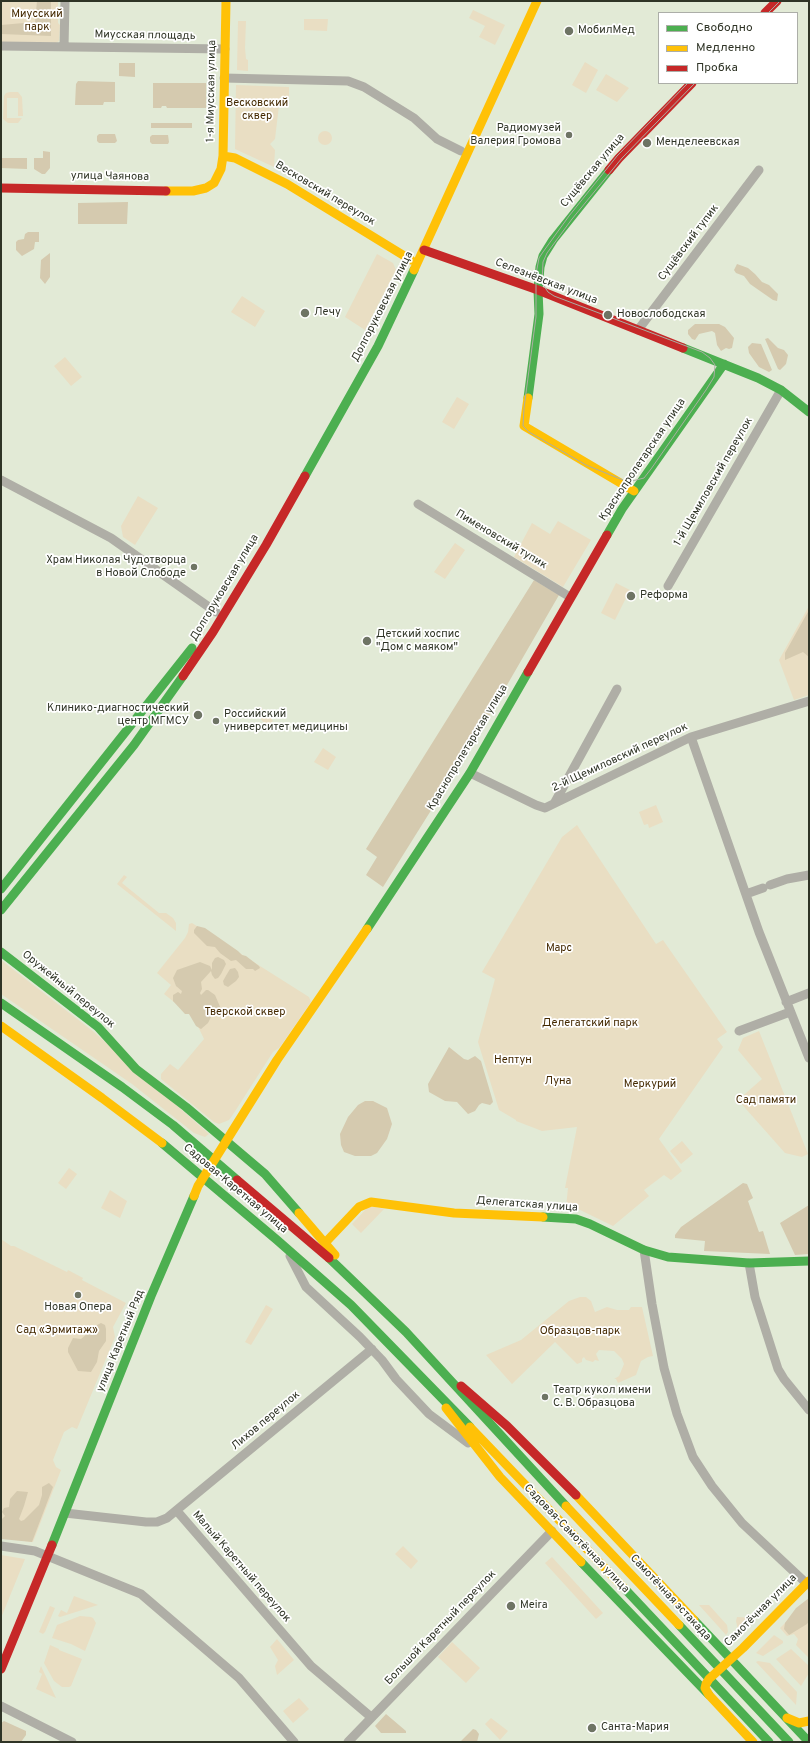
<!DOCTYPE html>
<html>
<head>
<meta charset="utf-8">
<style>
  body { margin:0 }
  #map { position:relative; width:810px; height:1743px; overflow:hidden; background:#e2ead6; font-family:Overpass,sans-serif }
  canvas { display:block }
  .frame { position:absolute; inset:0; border:2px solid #2f3426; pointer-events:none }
  .legend { position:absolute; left:658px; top:12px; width:140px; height:72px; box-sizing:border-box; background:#fff; border:1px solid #acaea8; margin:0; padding:5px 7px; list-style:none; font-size:12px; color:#2f3426 }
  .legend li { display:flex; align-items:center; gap:8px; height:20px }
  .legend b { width:20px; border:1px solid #acaea8 }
</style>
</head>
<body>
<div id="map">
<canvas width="810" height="1743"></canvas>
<div class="frame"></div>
<ul class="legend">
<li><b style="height:5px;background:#4caf50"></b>Свободно</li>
<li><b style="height:5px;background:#ffc107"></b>Медленно</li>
<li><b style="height:5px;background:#c62828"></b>Пробка</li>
</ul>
</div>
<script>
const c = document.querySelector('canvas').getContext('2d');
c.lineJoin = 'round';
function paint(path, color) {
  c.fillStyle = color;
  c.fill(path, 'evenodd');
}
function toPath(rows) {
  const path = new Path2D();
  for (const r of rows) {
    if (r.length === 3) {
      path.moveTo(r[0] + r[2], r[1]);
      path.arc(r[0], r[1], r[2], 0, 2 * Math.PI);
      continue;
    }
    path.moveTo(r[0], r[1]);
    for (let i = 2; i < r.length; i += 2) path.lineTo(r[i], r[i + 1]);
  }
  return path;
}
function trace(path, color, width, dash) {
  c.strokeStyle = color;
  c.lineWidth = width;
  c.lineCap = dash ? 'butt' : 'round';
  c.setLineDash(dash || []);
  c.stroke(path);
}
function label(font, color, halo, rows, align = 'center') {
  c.font = font + ' Overpass,sans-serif';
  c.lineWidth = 3.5;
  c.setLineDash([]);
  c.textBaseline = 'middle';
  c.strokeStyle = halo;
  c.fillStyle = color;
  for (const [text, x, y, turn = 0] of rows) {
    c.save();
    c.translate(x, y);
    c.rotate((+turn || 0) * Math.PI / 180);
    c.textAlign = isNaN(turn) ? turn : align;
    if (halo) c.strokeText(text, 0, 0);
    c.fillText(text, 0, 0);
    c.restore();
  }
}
paint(toPath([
  [1,1,58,1,58,23,60,25,59,41,56,43,1,42],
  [473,10,505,25,495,45,479,37,485,26,469,18],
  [304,19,328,19,327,31,304,30],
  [238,21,246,21,245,48,246,59,248,60,248,71,237,70],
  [585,62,598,70,586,93,572,85],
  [606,74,629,88,617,102,596,90],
  [236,85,289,87,289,97,280,97,275,139,270,144,275,150,274,167,235,149],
  [10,92,18,92,22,97,23,116,18,116,18,98,7,98,7,118,22,118,18,123,8,123,3,119,4,96,6,93],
  [325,138,7],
  [377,254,393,263,396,270,365,330,345,317],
  [242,296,265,311,255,327,231,312],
  [65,357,82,377,71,386,54,366],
  [457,397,469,404,454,429,442,422],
  [138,496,158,508,135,545,123,537,121,526],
  [558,521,591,540,563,587,514,557,532,523,550,534],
  [455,543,465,550,445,579,434,572],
  [616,583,630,590,615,620,601,613],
  [809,606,809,695,794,700,779,660],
  [260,706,273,721,267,726,254,712],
  [323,748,336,757,328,770,314,762],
  [656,805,663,822,649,828,648,824,644,825,639,812],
  [577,825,656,944,663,940,727,1032,717,1039,723,1047,659,1139,682,1171,671,1180,664,1175,644,1190,649,1196,613,1226,576,1208,566,1207,568,1188,565,1188,577,1127,542,1131,516,1121,516,1120,499,1110,478,1042,495,979,482,972,562,837],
  [124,875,127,877,122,883,159,913,166,913,173,918,176,923,176,931,117,884],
  [192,923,309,997,311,1002,280,1047,273,1052,232,1116,229,1120,219,1124,214,1122,161,1079,161,1074,170,1064,178,1070,204,1039,194,1018,164,994,171,985,157,973,185,938,188,932,189,924],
  [1,960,94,1032,209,1134,205,1137,194,1133,132,1084,1,994],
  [759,1031,808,1154,802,1157,785,1153,738,1100,762,1079,738,1050,743,1038],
  [682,1141,693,1154,681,1164,670,1151],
  [69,1168,77,1174,66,1189,58,1183],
  [110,1190,127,1201,120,1218,101,1208],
  [369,1206,384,1209,361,1233,352,1224],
  [1,1239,11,1246,14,1246,67,1272,68,1270,83,1278,82,1280,126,1303,113,1327,115,1337,77,1429,72,1427,64,1432,53,1460,56,1467,61,1470,33,1542,1,1538],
  [580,1297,586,1297,591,1301,595,1312,607,1307,617,1310,629,1310,631,1307,642,1307,653,1356,648,1357,641,1361,636,1375,618,1383,616,1379,614,1379,619,1376,624,1364,622,1359,614,1351,599,1350,596,1354,599,1361,595,1360,593,1362,586,1360,584,1357,582,1359,582,1362,577,1364,555,1342,512,1384,486,1355,521,1340,569,1301],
  [266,1305,273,1309,251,1345,245,1342],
  [403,1546,418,1561,411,1569,395,1554],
  [1,1555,25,1559,1,1618],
  [552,1557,603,1613,596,1619,545,1563],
  [74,1596,98,1605,60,1617,58,1616,61,1610,67,1613],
  [809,1599,809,1658,796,1645,798,1639,794,1634,787,1636,780,1628],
  [700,1605,709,1605,727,1625,728,1632,726,1635,699,1605],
  [50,1606,55,1608,45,1632,43,1634,39,1632],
  [80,1616,91,1617,93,1618,96,1623,85,1651,71,1644,52,1638,57,1625],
  [737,1617,754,1618,755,1619,739,1635,736,1621],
  [774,1635,783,1641,783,1643,763,1656,756,1653],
  [277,1639,294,1660,277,1675,275,1666,278,1660,270,1647],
  [452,1642,480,1668,466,1683,438,1657],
  [50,1645,59,1649,59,1650,82,1659,71,1686,69,1687,62,1687,54,1681,44,1663],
  [791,1649,809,1666,809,1673,801,1686,776,1659],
  [758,1661,770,1663,797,1692,796,1705,756,1662],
  [41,1666,56,1698,36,1689,42,1674,39,1672],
  [299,1698,309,1709,293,1723,283,1711],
  [491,1718,508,1731,500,1740,485,1724]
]), '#e9dec3');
paint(toPath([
  [37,1,51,1,51,36,1,34,1,25,35,22],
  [119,63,135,63,135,77,119,76],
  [78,81,115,82,115,102,104,102,103,105,75,105,76,84],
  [153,83,206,83,206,108,167,108,166,106,162,106,161,108,153,108],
  [151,123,192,123,192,128,151,128],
  [99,134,115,134,117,141,115,143,99,143,97,141,97,136],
  [152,135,168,135,169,142,168,144,152,144,150,142,150,137],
  [43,151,50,152,50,168,45,174,42,174,34,169,34,158,43,158],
  [1,158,27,158,27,169,1,168],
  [128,202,127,224,78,224,78,203],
  [28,232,39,232,39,242,35,242,34,249,22,256,16,250,16,242,18,240,24,239,25,234],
  [50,253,50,277,45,284,40,278,41,260],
  [737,264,748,268,755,274,762,282,769,285,778,294,777,301,773,300,750,284,744,276,736,273,734,270],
  [695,324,719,324,725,327,734,338,732,348,729,349,726,348,721,351,717,345,715,333,712,331,699,334,695,340,692,339,688,334,688,330],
  [768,338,778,348,784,350,788,355,786,364,780,370,778,369,765,339],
  [752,343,761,344,772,370,769,372,759,367,749,353,748,347],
  [534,580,559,595,477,737,383,887,366,875,377,857,366,849],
  [809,610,809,657,803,652,785,660,785,653],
  [197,926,205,928,238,951,242,955,246,956,259,966,260,968,255,971,253,969,246,969,236,960,231,961,220,953,215,947,207,946,194,933,194,930],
  [218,957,224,960,226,964,221,974,218,978,215,979,212,975,211,971,201,982,202,989,200,993,201,995,206,990,208,990,215,995,221,1009,218,1012,213,1013,208,1023,201,1029,196,1026,189,1014,185,1014,173,1001,173,995,178,992,181,994,182,991,176,986,173,978,177,970,200,962,210,966,212,970,212,963,215,958],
  [235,968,238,972,239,977,236,981,228,987,224,985,223,981,227,974,230,969],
  [449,1047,464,1059,468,1060,475,1056,481,1061,492,1098,493,1102,490,1105,482,1103,479,1105,475,1111,468,1114,457,1102,445,1101,429,1092,428,1084],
  [365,1101,373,1101,387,1108,392,1124,387,1139,377,1153,371,1156,355,1156,344,1152,341,1145,340,1134,348,1117,358,1105],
  [743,1183,747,1184,753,1198,748,1201,759,1232,763,1231,770,1254,704,1251,705,1241,675,1238,675,1235,681,1227],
  [809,1205,809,1254,795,1255,780,1223],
  [101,1323,105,1325,106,1329,106,1341,99,1351,97,1362,91,1372,78,1371,68,1352,68,1348,73,1338,81,1339,87,1334,91,1328],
  [49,1483,53,1487,32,1542,1,1539,1,1520,5,1516,2,1512,4,1508,9,1507,10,1499,17,1491,28,1492,24,1506,19,1519,21,1521,24,1520,39,1505,42,1495,42,1487],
  [809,1598,809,1621,807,1624,789,1635,784,1629,785,1623,796,1608],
  [386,1714,406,1731,406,1733,381,1733,375,1726],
  [4,1721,26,1731,26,1735,21,1742,1,1742,1,1723],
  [473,1729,476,1730,479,1734,477,1742,460,1742]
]), '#d5caaf');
trace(toPath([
  [1,46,225,49],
  [64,47,65,1],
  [224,78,348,81,364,87,414,118,437,139,461,151],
  [638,330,759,170],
  [1,480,111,538,216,612],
  [418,504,570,597],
  [668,586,781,390],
  [691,737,759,932,809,1058],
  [470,773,536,805,545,808,691,737,809,701],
  [555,802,617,689],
  [770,885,787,879,809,875],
  [746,894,763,888],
  [786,1002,809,993],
  [739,1031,790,1012],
  [644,1250,652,1304,664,1368,677,1414,693,1457,712,1486,742,1523,806,1583],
  [290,1256,306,1287,360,1337,382,1360,396,1379,429,1414,468,1443],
  [749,1263,755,1297,778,1369,784,1379,809,1410],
  [177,1511,311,1666,371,1717],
  [65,1513,146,1522,157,1522,167,1518,372,1349],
  [1,1546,35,1551,141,1594,239,1678,294,1742],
  [1,1706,72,1742],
  [348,1742,552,1531]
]), '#afaea6', 9);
trace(toPath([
  [683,348,758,378,781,390,809,412],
  [528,398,539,314,538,290,540,267,543,256,553,240,609,170],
  [305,476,378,346,414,270],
  [607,535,622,509,724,364],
  [1,889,192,648],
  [1,910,134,745,183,676],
  [367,929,470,773,528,672],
  [1,952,98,1027,136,1069,186,1107,265,1174,299,1213],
  [1,1003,122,1087,173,1125,237,1180],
  [162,1143,277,1240,351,1305,470,1427],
  [543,1217,576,1219,590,1224,644,1250,668,1257,749,1263,809,1261],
  [329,1258,406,1332,566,1506],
  [52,1545,151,1296,194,1196],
  [581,1562,709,1695],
  [624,1588,769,1742],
  [694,1620,809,1742],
  [679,1625,789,1742]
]), '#4caf50', 9);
trace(toPath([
  [223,156,235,158,287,184,411,260],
  [166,191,193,191,206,188,214,183,221,169,223,156,226,1],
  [414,270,537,1],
  [528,398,524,426,634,491],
  [1,1026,102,1098,162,1143],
  [194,1196,198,1186,277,1060,367,929],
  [299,1213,335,1255],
  [325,1243,359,1207,371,1202,454,1213,543,1217],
  [446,1408,500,1477,581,1562],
  [470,1427,624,1588],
  [576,1495,694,1620],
  [566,1506,679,1625],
  [787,1718,799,1723,809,1721],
  [753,1742,709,1695,705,1688,706,1684,709,1679,743,1648,809,1581]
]), '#ffc107', 9);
trace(toPath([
  [765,13,777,1],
  [609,170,619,158,692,83],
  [1,188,166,191],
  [424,250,538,290,683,348],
  [528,672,607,535],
  [183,676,213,632,266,545,305,476],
  [237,1180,329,1258],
  [461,1386,507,1426,576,1495],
  [1,1669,52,1545]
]), '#c62828', 9);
trace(toPath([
  [768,13,780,1],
  [688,83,617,156,569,216,543,252,539,258,536,274,536,317,524,408,523,426,529,432,586,465,628,482,644,478,651,469,706,390,714,377,715,365,710,358,702,352,554,296,548,292,542,283,543,262,547,253,572,219,622,158,695,83]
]), '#abaea3', 1);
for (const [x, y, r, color] of [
  [569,31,5,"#6e7464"],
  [569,135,4,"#6e7464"],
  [647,143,5,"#6e7464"],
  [305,313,5,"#6e7464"],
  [608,315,5,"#6e7464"],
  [194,567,4,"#6e7464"],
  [631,596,5,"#6e7464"],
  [367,641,5,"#6e7464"],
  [198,715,5,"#6e7464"],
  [216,721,4,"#6e7464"],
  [78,1295,4,"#6e7464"],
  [545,1397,4,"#6e7464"],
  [511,1606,5,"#6e7464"],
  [592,1728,5,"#6e7464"]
]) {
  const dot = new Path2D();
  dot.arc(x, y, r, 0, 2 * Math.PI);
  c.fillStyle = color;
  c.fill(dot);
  trace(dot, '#fff', 1.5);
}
label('11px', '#442900', '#fff', [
  ["Миусский",37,15],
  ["парк",37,28],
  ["Весковский",257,104],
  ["сквер",257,117],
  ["Марс",559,949],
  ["Тверской сквер",245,1013],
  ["Делегатский парк",590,1024],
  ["Нептун",513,1061],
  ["Луна",558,1082],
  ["Меркурий",650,1085],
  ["Сад памяти",766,1101],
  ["Сад «Эрмитаж»",57,1331],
  ["Образцов-парк",580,1332]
]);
label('11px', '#2f3426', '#fff', [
  ["МобилМед",578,31],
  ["Радиомузей",561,129,"right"],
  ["Валерия Громова",561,142,"right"],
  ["Менделеевская",656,143],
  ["Лечу",314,313],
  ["Новослободская",617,315],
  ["Храм Николая Чудотворца",186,561,"right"],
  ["в Новой Слободе",186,574,"right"],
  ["Реформа",640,596],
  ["Детский хоспис",376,635],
  ["\"Дом с маяком\"",376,648],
  ["Клинико-диагностический",189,709,"right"],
  ["центр МГМСУ",189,722,"right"],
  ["Российский",224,715],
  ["университет медицины",224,728],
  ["Новая Опера",78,1308,"center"],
  ["Театр кукол имени",553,1391],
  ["С. В. Образцова",553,1404],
  ["Meira",520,1606],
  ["Санта-Мария",601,1728]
], 'left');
label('11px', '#2f3426', '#fff', [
  ["Миусская площадь",145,36,1],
  ["1-я Миусская улица",212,91,-89],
  ["Сущёвская улица",593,171,-50],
  ["улица Чаянова",110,177,1],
  ["Весковский переулок",325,194,31],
  ["Сущёвский тупик",689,243,-53],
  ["Селезнёвская улица",546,282,21],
  ["Долгоруковская улица",383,307,-63],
  ["Краснопролетарская улица",643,460,-56],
  ["1-й Щемиловский переулок",714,482,-60],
  ["Пименовский тупик",501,540,31],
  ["Долгоруковская улица",225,588,-59],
  ["Краснопролетарская улица",468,748,-59],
  ["2-й Щемиловский переулок",620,758,-25],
  ["Оружейный переулок",68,990,39],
  ["Садовая-Каретная улица",235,1189,40],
  ["Делегатская улица",527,1205,4],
  ["улица Каретный Ряд",121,1341,-68],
  ["Лихов переулок",266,1421,-40],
  ["Садовая-Самотёчная улица",576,1539,46],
  ["Малый Каретный переулок",241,1567,49],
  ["Самотёчная эстакада",670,1598,47],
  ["Самотёчная улица",761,1611,-45],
  ["Большой Каретный переулок",441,1628,-46]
]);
</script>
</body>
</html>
